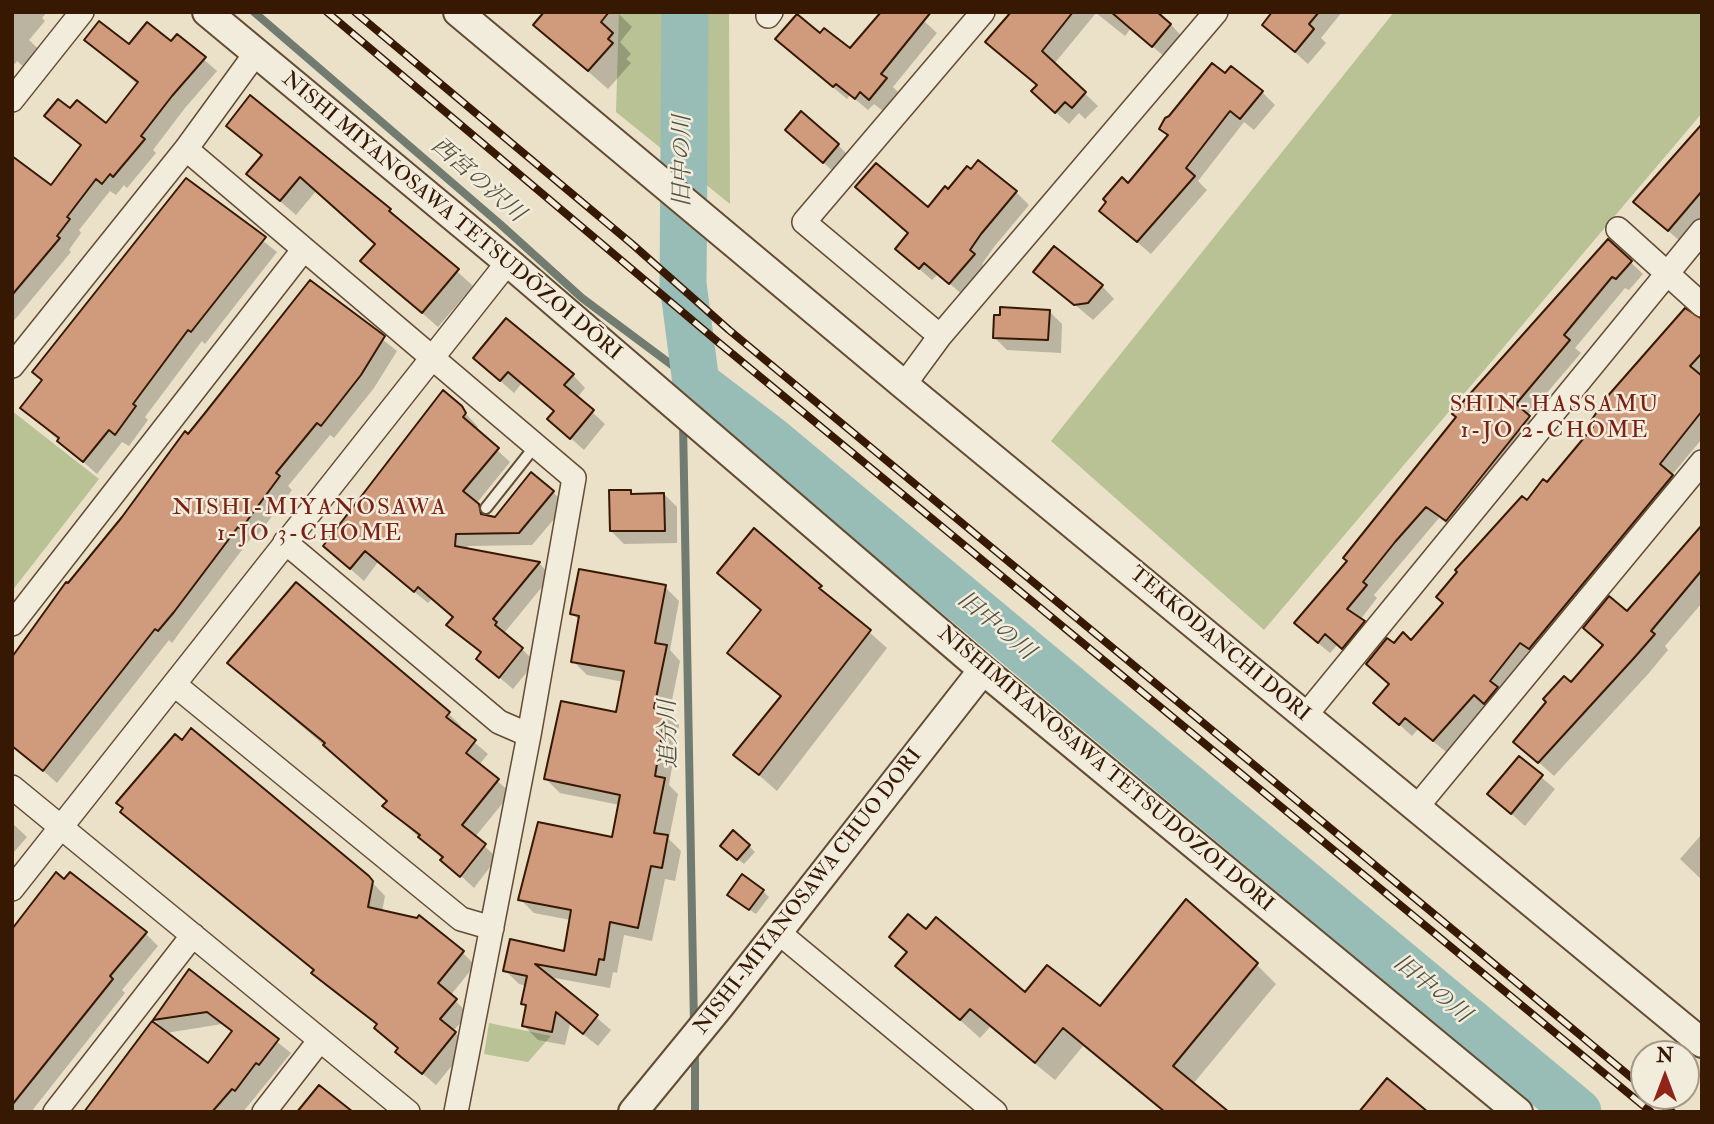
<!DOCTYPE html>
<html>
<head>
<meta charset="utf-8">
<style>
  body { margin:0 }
  #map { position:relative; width:1714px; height:1124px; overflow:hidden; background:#eae1c8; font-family:"IM FELL Double Pica",serif }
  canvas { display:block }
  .frame { position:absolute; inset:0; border:14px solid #371903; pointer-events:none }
  .north { position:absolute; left:1630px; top:1040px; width:70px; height:70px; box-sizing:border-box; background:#f1ecdb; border:2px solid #a79885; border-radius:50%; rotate:0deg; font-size:19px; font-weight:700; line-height:28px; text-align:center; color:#371903 }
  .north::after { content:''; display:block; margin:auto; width:24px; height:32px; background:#8f2418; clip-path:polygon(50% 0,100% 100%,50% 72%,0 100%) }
</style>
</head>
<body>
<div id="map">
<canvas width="1714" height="1124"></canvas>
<div class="frame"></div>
<div class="north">N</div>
</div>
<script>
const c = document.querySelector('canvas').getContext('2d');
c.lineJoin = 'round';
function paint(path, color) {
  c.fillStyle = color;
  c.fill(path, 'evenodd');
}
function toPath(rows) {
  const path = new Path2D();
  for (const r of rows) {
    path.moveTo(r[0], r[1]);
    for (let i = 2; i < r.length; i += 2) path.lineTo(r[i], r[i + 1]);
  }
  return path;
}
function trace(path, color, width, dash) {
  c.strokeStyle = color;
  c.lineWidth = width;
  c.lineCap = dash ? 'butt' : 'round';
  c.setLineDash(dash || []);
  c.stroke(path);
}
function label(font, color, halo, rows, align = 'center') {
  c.font = font + ' "IM FELL Double Pica","Noto Serif JP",serif';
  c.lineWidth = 5;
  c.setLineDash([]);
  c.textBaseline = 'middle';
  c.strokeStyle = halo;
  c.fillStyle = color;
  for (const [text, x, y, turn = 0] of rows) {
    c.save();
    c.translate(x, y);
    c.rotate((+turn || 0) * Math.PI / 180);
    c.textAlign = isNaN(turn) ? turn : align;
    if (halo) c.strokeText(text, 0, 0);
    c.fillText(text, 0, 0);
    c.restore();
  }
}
paint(toPath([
  [619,12,729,12,730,204,616,112],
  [1394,12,1702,12,1702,113,1264,630,1051,441],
  [12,411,99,479,12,591],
  [489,1023,551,1036,528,1062,484,1054]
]), '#b8c295');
paint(toPath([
  [12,12,47,12,42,18,45,21,29,40,47,57,32,74,17,61,15,64,12,62],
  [546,12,617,12,632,27,620,42,631,54,626,59,631,63,608,89,535,25],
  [876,12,914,12,937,33,893,87,898,92,883,111,874,104,868,110,850,95,847,99,791,52,820,35,851,51,880,16],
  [1013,12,1160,12,1183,38,1166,58,1131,28,1125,36,1096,13,1054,64,1098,106,1085,119,1079,113,1069,124,1046,104,1038,87,988,42],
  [1274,12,1342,12,1321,38,1326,43,1308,64,1264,25],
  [177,36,217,71,185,108,153,150,156,153,127,188,124,185,116,195,110,191,79,230,81,233,69,250,71,252,12,323,12,158,51,187,82,147,47,116,70,111,106,126,138,85,86,40,130,47,171,43],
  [1226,76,1262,92,1275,105,1254,130,1244,122,1198,181,1207,190,1151,254,1101,211,1128,185,1169,136,1162,129],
  [251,97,390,210,473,286,438,327,363,261,377,245,316,191,296,215,249,174,263,157,228,126],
  [1702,125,1702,218,1681,242,1635,202],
  [787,130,838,145,851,158,836,174],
  [186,180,277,252,205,344,202,341,145,417,148,420,129,446,122,442,97,474,22,408],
  [949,191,1016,192,1029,205,994,247,982,264,986,268,963,295,938,274,932,280,910,261,928,209],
  [1608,241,1643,274,1629,290,1625,288,1575,348,1581,353,1527,416,1540,430,1459,532,1439,518,1374,595,1377,598,1360,620,1375,634,1355,659,1338,644,1330,653,1308,635,1349,561],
  [1035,271,1102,286,1114,299,1093,320],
  [310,282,397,351,374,388,334,438,330,435,288,486,292,490,254,540,251,538,186,624,172,643,169,640,57,783,12,743,12,656],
  [1049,311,1062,324,1061,353,1007,350,994,337],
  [1702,320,1702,439,1671,476,1684,489,1446,752,1418,729,1412,736,1375,703,1391,685,1395,645,1411,642,1527,502,1547,485],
  [488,370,573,375,585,388,577,398,605,424,584,450,549,419,555,412,522,383,514,393],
  [460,407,478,427,475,430,510,462,476,504,490,518,495,519,553,492,566,505,532,545,468,546,468,550,539,563,551,576,505,632,535,662,513,689,478,659,482,654,449,624,454,618,432,599,428,603,378,562,364,581,338,558],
  [630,491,634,495,664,494,677,507,677,543,624,544,611,531],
  [1702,526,1702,603,1665,646,1668,650,1649,673,1554,776,1516,742,1572,685],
  [755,530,887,648,777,791,736,755,781,698,729,653,762,611,720,573],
  [665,587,679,601,670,650,680,661,669,715,679,725,669,785,678,794,669,839,681,851,675,881,665,879,652,941,624,935,617,973,613,972,610,988,549,977,611,1030,598,1046,570,1024,565,1045,538,1040,524,1026,527,986,519,984,505,970,565,953,571,920,534,913,520,899,613,839,620,805,560,793,546,779,617,714,624,682,587,675,573,661,580,621,572,613],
  [229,663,448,713,461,726,459,729,488,754,479,765,511,793,475,837,497,858,474,888,385,806,388,801],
  [1519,758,1555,789,1525,826,1489,794],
  [12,823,27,837,14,852,12,850],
  [135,824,368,878,385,896,382,912,462,952,475,965,450,996,469,1014,453,1031,468,1046,436,1085,397,1052,400,1049,378,1026,326,986,313,973,315,971],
  [1702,834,1702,880,1680,859],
  [749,846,755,852,744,864,728,851],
  [763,891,769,897,756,914,736,901],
  [926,931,1025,994,1100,1008,1257,965,1276,984,1193,1084,1226,1112,1163,1112,1083,1046,1055,1080,990,1027,980,1038,898,965,908,954,891,937],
  [145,933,158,946,122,990,125,993,31,1112,12,1112,12,936],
  [189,972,291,1053,243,1112,84,1112,118,1073,209,1065,233,1033,222,1024,166,1033,155,1020]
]), '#0003');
trace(toPath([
  [254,12,500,224,582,298,696,383],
  [679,374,681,402],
  [683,422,694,1025],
  [695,1049,695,1112]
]), '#717b6f', 8);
trace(toPath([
  [685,12,683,284,696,383,772,441,1578,1112]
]), '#98bdb7', 47);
const building = toPath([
  [544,12,609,12,601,22,613,33,608,39,613,43,588,71,533,25,544,12],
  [881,12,931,12,881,74,887,78,869,100,860,92,855,99,836,84,833,87,775,39,797,14,820,33,824,28,850,48,881,12],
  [1011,12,1073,12,1042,51,1086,92,1072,108,1065,102,1055,113,1031,91,1037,85,985,42,1011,12],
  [1111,12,1157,12,1171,24,1152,47,1111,12],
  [1272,12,1319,12,1309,24,1314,29,1295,52,1262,25,1272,12],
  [99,21,129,44,147,22,171,41,177,34,206,57,172,96,141,136,145,139,113,177,110,174,102,184,96,179,67,217,70,219,57,236,60,238,12,295,12,156,51,185,81,145,44,116,58,99,70,108,77,100,106,123,138,82,84,40,99,21],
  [1212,63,1225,73,1231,66,1263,91,1240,119,1230,111,1186,168,1195,176,1137,242,1099,211,1106,202,1103,199,1122,177,1128,183,1168,135,1159,129,1165,118,1169,116,1212,63],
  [250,95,391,209,389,211,459,269,422,313,360,261,375,244,300,177,280,201,246,174,262,155,226,126,250,95],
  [801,111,839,144,823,163,785,130,801,111],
  [1702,124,1702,191,1668,231,1633,202,1702,124],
  [978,160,1017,191,981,234,970,250,975,254,949,284,924,263,919,269,895,249,908,233,855,187,876,163,928,207,945,186,948,189,967,166,971,169,978,160],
  [186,178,266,237,191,332,188,330,133,404,136,406,115,435,109,430,83,462,57,441,59,438,20,408,42,380,32,372,186,178],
  [1608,239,1632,261,1616,279,1612,277,1564,335,1570,340,1516,404,1530,416,1446,521,1426,507,1395,542,1363,582,1367,585,1347,609,1365,621,1342,649,1325,634,1318,643,1294,623,1347,561,1343,558,1456,417,1452,414,1608,239],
  [1054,246,1103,285,1088,303,1074,305,1033,272,1054,246],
  [310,280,385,336,361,375,321,426,317,423,276,473,280,476,241,529,238,527,174,612,158,631,155,629,43,771,12,746,12,657,66,582,68,583,122,517,185,431,188,434,205,413,310,280],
  [1000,307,1050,310,1048,340,993,338,994,315,1000,315,1000,307],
  [1685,308,1702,319,1702,353,1690,366,1702,376,1702,411,1660,464,1673,475,1529,649,1520,643,1490,681,1498,687,1484,704,1474,695,1433,741,1405,718,1399,725,1373,703,1389,684,1366,664,1387,638,1394,643,1403,632,1411,640,1443,603,1436,597,1457,572,1455,570,1522,496,1527,500,1543,479,1547,482,1593,427,1589,424,1606,398,1685,308],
  [506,318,574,374,564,385,594,410,570,439,547,419,554,411,508,372,500,381,473,358,506,318],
  [443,390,462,406,466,413,463,417,499,448,463,491,479,504,481,514,495,517,531,472,554,491,519,533,456,534,455,546,540,562,493,619,497,622,495,625,523,648,499,678,476,659,481,652,446,625,453,617,418,587,414,592,365,551,350,569,323,546,443,390],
  [609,490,631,490,631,494,664,493,665,531,610,531,609,490],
  [1702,525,1702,570,1651,631,1655,634,1634,658,1538,763,1513,742,1546,702,1543,699,1564,676,1571,682,1603,645,1583,628,1609,596,1627,611,1702,525],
  [754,528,822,586,819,588,871,630,759,775,733,755,781,696,727,653,761,610,717,573,754,528],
  [579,569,666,585,655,643,667,645,654,708,666,710,655,776,665,778,654,833,668,835,662,868,651,866,638,928,610,922,604,960,599,959,596,975,535,964,598,1015,583,1034,556,1012,552,1032,522,1026,526,1005,521,1004,527,976,503,971,510,939,564,951,571,910,518,900,538,822,612,837,620,795,544,779,561,701,616,712,624,671,571,662,579,616,570,614,579,569],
  [296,582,450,712,446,717,476,740,466,753,499,779,462,825,486,844,460,877,440,860,443,857,418,837,420,835,382,806,387,801,323,745,325,743,227,663,296,582],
  [191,728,369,876,373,881,368,907,417,918,419,915,464,951,438,983,457,999,440,1019,456,1032,422,1074,395,1052,398,1048,374,1028,377,1024,311,973,314,970,120,812,123,808,116,803,175,734,182,740,191,728],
  [1519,756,1543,775,1511,814,1487,794,1519,756],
  [733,830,750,845,737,860,720,846,733,830],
  [56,872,64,879,70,872,147,932,110,976,113,979,12,1105,12,929,56,872],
  [742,874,764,890,749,910,727,895,742,874],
  [1186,899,1258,963,1173,1066,1229,1112,1165,1112,1063,1028,1035,1063,970,1009,960,1020,895,966,907,952,889,937,908,914,926,929,936,917,1025,992,1047,965,1100,1006,1186,899],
  [189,969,279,1039,259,1065,256,1063,235,1091,232,1089,212,1112,84,1112,152,1021,208,1063,232,1031,207,1012,153,1020,189,969],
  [1387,1078,1428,1112,1359,1112,1387,1078],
  [319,1085,353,1112,297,1112,319,1085]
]);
paint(building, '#d09b7d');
trace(building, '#371903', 2);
const service = toPath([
  [486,508,536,445]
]);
const minor = toPath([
  [768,16,771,12],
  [12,100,82,12],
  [186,149,574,478,529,735,456,1112],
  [1618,229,1702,305],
  [940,336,804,222,983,12],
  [12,366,186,149,256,53],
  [904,385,940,336,1216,12],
  [285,542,499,722,529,735],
  [12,624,304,249],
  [175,685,461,919,492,928],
  [1305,716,1702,231],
  [12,787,408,1112],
  [1416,808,1702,462],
  [12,889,508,262],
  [778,932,995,1112],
  [55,1112,193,935],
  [264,1112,320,1040]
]);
const tertiary = toPath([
  [207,12,508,262,983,670,1518,1112],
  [458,12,904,385,1702,1043],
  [633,1112,719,1007,983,670]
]);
trace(service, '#644b34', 14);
trace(minor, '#644b34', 26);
trace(tertiary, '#644b34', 32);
trace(service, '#f1ecdb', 10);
trace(minor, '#f1ecdb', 23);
trace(tertiary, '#f1ecdb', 28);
const rail = toPath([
  [327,12,718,342,1651,1112],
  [355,12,632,244,729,330,1644,1088],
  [1653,1096,1672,1112]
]);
trace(rail, '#371903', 8);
trace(rail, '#f1ecdb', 5, [16]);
label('21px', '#371903', '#f1ecdb', [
  ["NISHI MIYANOSAWA TETSUDŌZOI DŌRI",451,217,40],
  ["TEKKODANCHI DORI",1219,645,40],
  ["NISHIMIYANOSAWA TETSUDOZOI DORI",1105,770,40],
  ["NISHI-MIYANOSAWA CHUO DORI",809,892,-52]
]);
label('italic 23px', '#595242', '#f1ecdb', [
  ["旧中の川",684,161,-90],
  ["西宮の沢川",477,181,41],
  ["旧中の川",995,627,40],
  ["追分川",670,734,-91],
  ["旧中の川",1431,990,40]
]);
c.letterSpacing = '2px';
label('23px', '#7a1f14', '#f1ecdb', [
  ["SHIN-HASSAMU",1555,406],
  ["1-JO 2-CHOME",1555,432],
  ["NISHI-MIYANOSAWA",310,509],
  ["1-JO 3-CHOME",310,535]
]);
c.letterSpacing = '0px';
</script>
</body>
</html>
